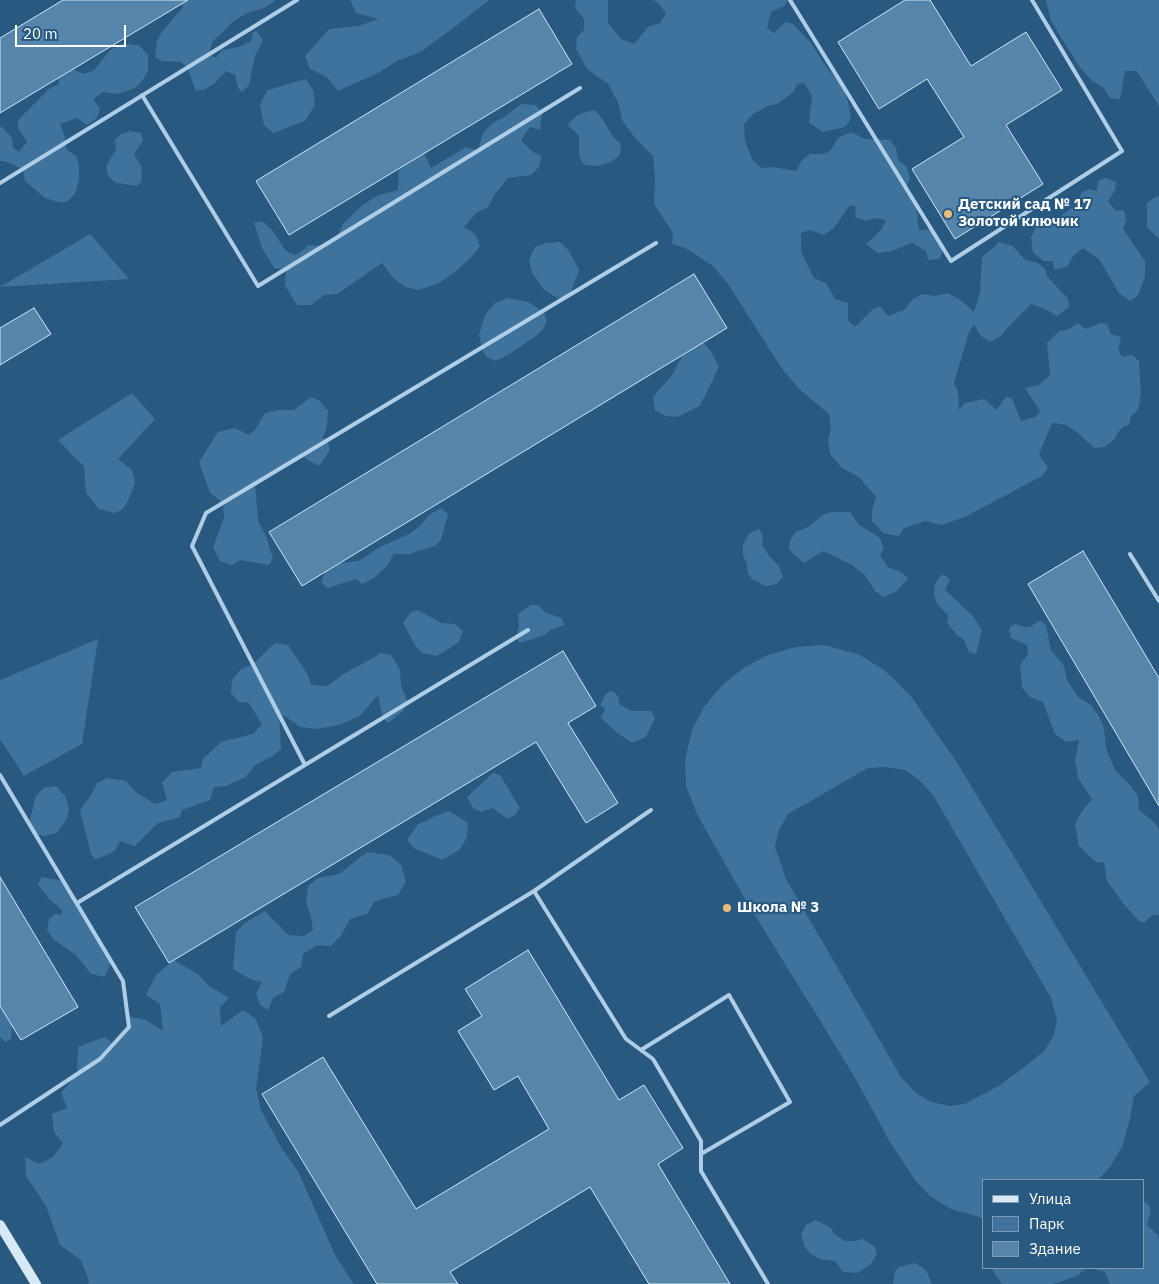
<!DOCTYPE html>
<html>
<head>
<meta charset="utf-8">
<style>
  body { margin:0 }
  #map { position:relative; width:1159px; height:1284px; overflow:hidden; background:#285980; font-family:"IBM Plex Sans",sans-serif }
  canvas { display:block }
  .legend { position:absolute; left:982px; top:1179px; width:162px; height:90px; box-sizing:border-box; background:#285980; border:1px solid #7e9bb3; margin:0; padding:6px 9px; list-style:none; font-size:15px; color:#fff }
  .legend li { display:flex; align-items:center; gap:10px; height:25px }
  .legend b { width:25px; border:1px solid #7e9bb3 }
  .scale { position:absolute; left:15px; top:25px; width:111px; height:22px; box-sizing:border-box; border:2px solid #fff; border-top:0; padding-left:6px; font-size:15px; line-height:18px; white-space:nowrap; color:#fff; -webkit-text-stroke:4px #285980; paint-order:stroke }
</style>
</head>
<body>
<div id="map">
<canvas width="1159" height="1284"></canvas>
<ul class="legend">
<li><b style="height:6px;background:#d8e8f5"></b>Улица</li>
<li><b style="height:14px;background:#3d739d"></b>Парк</li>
<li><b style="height:14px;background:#5585aa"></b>Здание</li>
</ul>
<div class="scale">20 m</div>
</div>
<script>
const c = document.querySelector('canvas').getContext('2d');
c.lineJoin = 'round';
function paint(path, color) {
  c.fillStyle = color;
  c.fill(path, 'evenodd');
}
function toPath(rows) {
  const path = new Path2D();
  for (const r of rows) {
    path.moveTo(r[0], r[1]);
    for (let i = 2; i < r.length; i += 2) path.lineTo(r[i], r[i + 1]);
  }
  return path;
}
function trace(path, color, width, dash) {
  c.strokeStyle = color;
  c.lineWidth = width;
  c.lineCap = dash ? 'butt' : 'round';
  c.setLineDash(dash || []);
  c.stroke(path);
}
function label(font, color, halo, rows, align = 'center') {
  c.font = font + ' "IBM Plex Sans",sans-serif';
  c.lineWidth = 4;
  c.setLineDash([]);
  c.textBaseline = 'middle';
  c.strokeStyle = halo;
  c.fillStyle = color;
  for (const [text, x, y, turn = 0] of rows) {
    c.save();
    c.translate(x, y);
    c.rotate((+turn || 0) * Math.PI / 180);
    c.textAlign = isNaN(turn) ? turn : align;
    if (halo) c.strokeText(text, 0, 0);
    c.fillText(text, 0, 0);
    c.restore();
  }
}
paint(toPath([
  [182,0,276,0,264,8,247,13,235,20,212,42,209,54,216,58,222,50,239,47,251,41,253,32,257,31,263,40,255,56,249,85,242,92,238,88,235,75,226,71,214,84,205,89,196,91,187,67,181,62,161,61,155,57,157,41,161,33,183,7],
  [350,0,489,0,456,26,420,52,397,61,380,72,338,91,327,77,310,69,305,56,329,29,358,26,379,19,356,13],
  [576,0,608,0,608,23,621,39,634,44,648,27,660,23,666,13,658,3,653,0,788,0,784,6,771,12,767,28,774,33,785,22,793,24,810,42,827,68,843,87,848,102,851,119,845,127,823,132,809,123,812,96,804,83,797,84,794,92,777,104,767,106,752,115,744,124,745,141,752,159,761,168,773,167,796,171,802,160,810,154,824,154,830,151,838,138,851,132,865,139,890,140,896,148,898,160,906,166,910,178,906,188,916,206,919,230,931,229,943,249,940,259,928,260,926,251,912,243,892,251,878,253,866,244,881,230,886,220,875,218,866,221,855,217,856,207,850,205,833,229,823,235,810,230,801,233,801,251,814,278,826,283,835,299,848,303,848,320,855,327,873,309,880,306,888,316,904,310,912,300,922,294,935,296,948,293,962,301,974,312,980,292,982,257,992,249,999,242,1013,246,1025,260,1038,263,1045,269,1047,276,1068,299,1069,307,1057,316,1047,310,1031,304,1011,324,1001,336,990,342,981,336,974,325,969,332,954,383,958,392,959,410,965,403,985,399,996,410,1006,397,1012,398,1021,421,1035,417,1040,411,1025,388,1039,385,1050,375,1047,343,1059,331,1067,330,1078,323,1085,329,1100,323,1107,324,1111,334,1121,337,1118,349,1122,357,1132,355,1139,361,1141,394,1138,410,1131,416,1129,425,1123,427,1118,432,1115,439,1105,447,1094,448,1077,432,1066,425,1052,423,1039,454,1048,468,1042,476,965,517,941,525,926,521,904,528,899,536,883,533,872,521,872,510,876,497,859,477,842,468,830,454,828,440,831,428,829,414,799,389,780,366,728,284,713,266,685,248,672,244,673,233,654,204,655,180,653,156,635,138,622,120,618,102,608,84,587,69,576,49,577,37,584,30,584,19,575,8],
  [1046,0,1159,0,1159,106,1137,71,1125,71,1120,99,1110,98,1103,87,1092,81,1079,66,1051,21],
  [123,44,139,45,148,55,148,70,143,80,135,88,117,94,103,92,93,99,100,109,96,119,87,125,77,118,60,124,64,134,67,150,76,156,79,165,79,180,75,194,67,202,58,202,45,198,25,181,23,169,4,161,0,161,0,127,2,127,12,138,13,148,19,152,27,142,18,128,18,120,49,89,59,84,59,77,73,69,83,74,93,71,110,50],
  [306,79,313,90,315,105,305,121,273,133,264,125,260,105,267,90],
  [521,104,535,105,542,112,540,130,530,127,521,140,533,152,541,156,539,167,531,175,508,178,495,194,488,207,476,213,464,227,475,234,480,246,472,256,455,272,439,283,419,290,405,287,393,278,382,263,337,294,324,295,311,305,297,305,285,285,286,270,274,268,262,248,254,223,262,221,271,229,286,251,295,255,305,249,308,245,324,246,337,238,343,224,359,208,376,196,398,190,399,169,424,153,431,168,466,147,478,151,483,133,493,123,504,117],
  [595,110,603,120,613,137,621,144,620,155,611,162,597,166,584,165,579,156,579,136,568,125,576,116,582,113],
  [130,131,141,133,143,140,134,154,141,166,142,176,141,182,137,186,116,183,108,176,106,166,116,149,115,140,121,134],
  [1106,178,1116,182,1115,190,1108,201,1116,211,1124,210,1126,219,1123,229,1145,261,1145,277,1138,295,1130,301,1119,293,1099,259,1083,248,1073,256,1067,267,1054,270,1053,261,1043,261,1033,252,1031,237,1038,224,1050,218,1061,226,1062,215,1075,206,1082,192,1089,189,1097,191,1098,181],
  [1157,196,1159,197,1159,239,1147,227,1147,203],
  [90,234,129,279,0,287],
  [560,242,569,251,579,270,570,295,561,300,544,290,532,273,529,260,535,247,546,243],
  [508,298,528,302,543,311,547,320,544,328,536,336,508,355,495,361,486,357,482,348,479,335,485,315,495,303],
  [703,342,712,353,719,367,700,406,677,417,666,416,655,410,653,397,673,374,682,356],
  [132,393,155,419,118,459,132,470,135,483,128,501,122,510,114,513,99,509,86,493,84,467,58,440],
  [311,397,320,401,328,411,327,426,323,438,327,440,330,450,319,466,308,460,302,455,255,484,258,521,266,536,273,558,269,565,240,560,232,565,220,561,213,547,224,518,223,503,210,493,199,462,218,432,235,428,249,435,255,430,265,413,278,410,294,410],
  [441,508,448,514,441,540,435,546,409,554,394,554,386,567,374,578,362,584,356,579,327,588,321,582,325,572,339,563,359,561,378,548,411,533,421,525,429,515],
  [831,512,850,512,859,525,880,538,884,549,880,555,888,567,901,572,908,578,897,591,884,597,875,591,865,575,852,565,823,551,804,563,793,554,789,549,790,540,796,532,810,526,823,515],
  [759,529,763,536,762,544,769,556,779,566,783,577,777,584,765,586,752,579,748,573,747,563,743,556,743,545,749,533],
  [941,575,946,576,950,580,945,590,973,616,982,630,976,654,969,652,964,640,957,635,947,623,948,615,937,604,934,594,935,584],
  [531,605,538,605,546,613,562,618,564,625,550,630,545,635,520,643,516,638,519,625,518,614],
  [418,610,441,623,455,624,463,631,459,642,437,656,423,653,416,647,403,623,411,612],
  [1040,620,1046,626,1051,650,1064,666,1067,680,1078,697,1091,705,1099,716,1104,728,1106,748,1115,770,1130,785,1138,796,1139,810,1156,824,1159,830,1159,915,1152,915,1145,922,1140,922,1126,907,1107,881,1104,862,1097,863,1079,846,1075,825,1081,812,1092,799,1078,778,1075,761,1079,740,1066,742,1055,734,1043,702,1030,697,1022,687,1020,665,1028,654,1027,645,1011,638,1009,630,1011,626,1015,624,1024,627,1030,627],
  [98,639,82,744,24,776,0,739,0,680],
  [275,643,288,645,308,675,311,685,327,686,344,674,381,653,391,655,400,670,401,686,408,703,402,712,388,723,383,718,378,695,360,716,339,725,317,729,300,727,286,717,279,714,281,749,273,756,255,765,246,777,226,786,214,787,210,800,182,810,180,817,158,823,135,846,120,841,115,851,95,860,91,854,80,810,91,795,97,783,108,778,126,781,137,793,155,804,167,800,162,783,172,772,201,768,203,759,221,742,253,734,262,724,248,702,240,703,231,693,232,680,240,670,253,664],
  [824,645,858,654,884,670,910,695,958,764,1144,1072,1150,1082,1134,1096,1130,1119,1122,1147,1110,1167,1098,1180,983,1180,983,1218,951,1209,930,1196,915,1180,890,1142,854,1076,745,899,697,814,686,786,685,760,692,730,704,707,723,684,745,667,768,655,796,647],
  [886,767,905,770,919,780,933,795,1051,998,1057,1020,1054,1035,1045,1050,1027,1065,1000,1085,965,1104,950,1106,931,1102,916,1093,901,1077,786,879,775,847,778,832,788,814,868,768],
  [612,691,618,696,620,705,632,711,651,711,655,718,646,737,632,743,616,732,601,718,605,709,600,705,606,693],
  [493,773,500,775,520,808,515,815,507,819,493,808,481,812,473,808,467,797],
  [56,786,65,796,69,808,67,819,57,833,45,836,35,834,29,823,36,796,44,788],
  [449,811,468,823,467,838,459,850,442,860,414,848,407,840,417,825,435,816],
  [367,852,389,855,401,865,406,882,398,895,375,901,367,914,350,919,340,937,331,946,317,945,303,954,301,967,290,974,284,992,273,998,268,1010,260,1005,256,993,262,982,250,979,233,969,236,932,245,923,265,911,288,935,304,936,313,930,311,917,306,903,308,886,318,878,339,874],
  [41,877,64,881,111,962,105,977,91,974,76,955,53,939,47,930,49,919,55,914,62,915,62,910,50,900,38,885],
  [174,960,198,974,208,985,229,998,220,1007,221,1026,243,1010,256,1019,263,1038,256,1089,261,1110,282,1149,298,1171,336,1257,354,1284,88,1284,89,1281,81,1260,60,1245,46,1206,26,1176,25,1157,39,1164,53,1157,63,1143,54,1132,52,1114,67,1108,61,1093,77,1074,78,1047,105,1037,113,1044,129,1027,128,1016,146,1020,163,1031,160,1004,146,995,156,975],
  [0,1006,12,1025,11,1039,5,1042,0,1037],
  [1143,1201,1149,1205,1151,1211,1147,1225,1158,1235,1159,1241,1159,1284,1110,1284,1105,1272,1094,1269,1085,1269,1077,1276,1053,1284,1002,1284,991,1268,1143,1268],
  [816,1220,831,1228,834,1234,845,1241,854,1241,863,1239,875,1247,877,1254,870,1265,857,1273,843,1272,835,1261,820,1259,811,1254,805,1247,801,1235,806,1225],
  [915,1263,926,1270,932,1284,893,1284,895,1271,899,1267]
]), '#3d739d');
const building = toPath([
  [63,0,188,0,0,113,0,38,63,0],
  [905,0,930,0,971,66,1026,32,1062,90,1006,125,1043,184,955,239,912,169,964,137,927,79,879,109,838,42,905,0],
  [539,9,572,64,289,235,256,181,539,9],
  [694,274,727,328,302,586,269,532,694,274],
  [34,308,51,334,0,365,0,328,34,308],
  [1083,551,1159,678,1159,806,1028,584,1083,551],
  [563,651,596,706,568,723,618,803,586,823,536,742,169,963,135,907,563,651],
  [0,877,78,1007,21,1040,0,1006,0,877],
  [528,950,619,1100,644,1085,683,1148,658,1164,730,1284,649,1284,590,1187,450,1272,458,1284,377,1284,262,1094,323,1057,416,1209,549,1129,518,1076,494,1090,458,1031,482,1016,465,989,528,950]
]);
paint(building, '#5585aa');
trace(building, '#d2e6f5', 1);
trace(toPath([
  [790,0,951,261,1122,151,1032,0],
  [142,95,258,286,580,88],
  [0,183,297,0],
  [1130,554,1159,601],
  [305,765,192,546,206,513,656,243],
  [0,775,123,981,129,1027,100,1059,0,1125],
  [534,891,626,1039,653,1059,701,1141,701,1171,768,1284],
  [77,903,528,630],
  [329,1016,534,891,651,810],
  [641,1050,729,995,790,1102,701,1154]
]), '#afcee5', 4);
trace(toPath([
  [0,1225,36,1284]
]), '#d8e8f5', 10);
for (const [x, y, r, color] of [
  [948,214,5,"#edbc76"],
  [727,908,5,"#edbc76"]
]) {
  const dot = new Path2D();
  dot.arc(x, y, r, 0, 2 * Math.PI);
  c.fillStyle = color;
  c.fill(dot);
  trace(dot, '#285980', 2);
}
label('bold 15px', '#fff', '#285980', [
  ["Детский сад № 17",958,205],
  ["Золотой ключик",958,222],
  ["Школа № 3",737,908]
], 'left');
</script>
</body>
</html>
